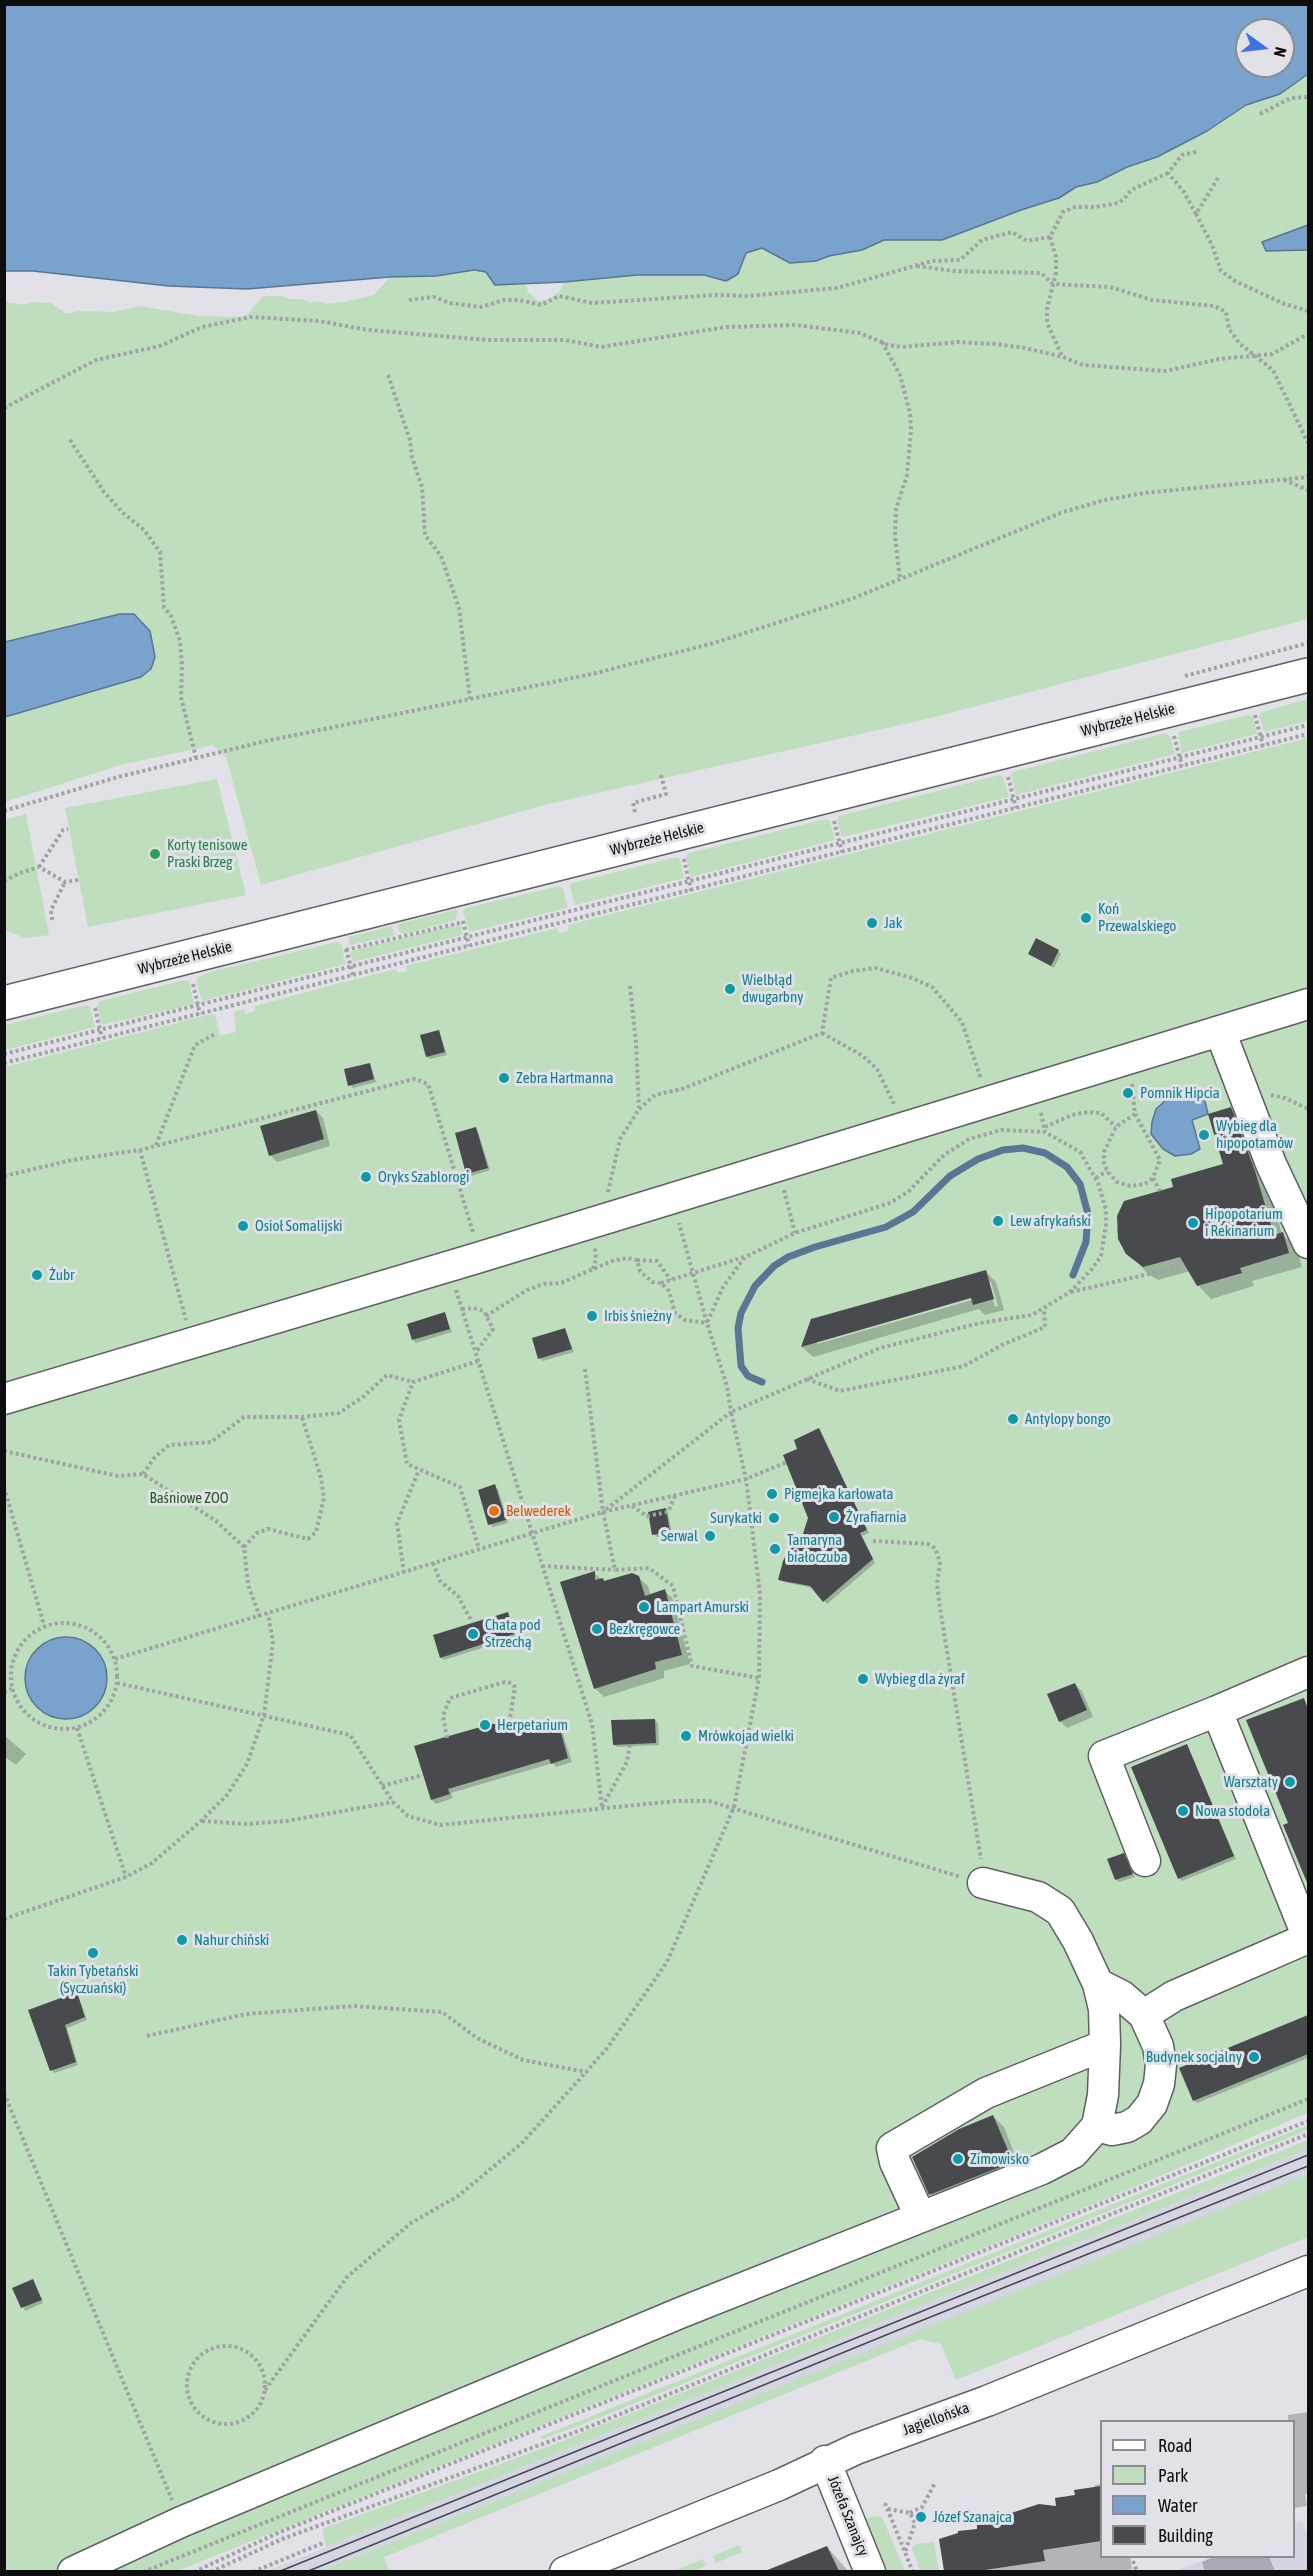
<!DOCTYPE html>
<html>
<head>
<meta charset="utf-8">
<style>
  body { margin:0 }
  #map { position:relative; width:1313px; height:2576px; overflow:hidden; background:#e1e1e7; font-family:"Asap Condensed",sans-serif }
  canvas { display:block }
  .frame { position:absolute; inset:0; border:6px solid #0e0e10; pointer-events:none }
  .legend { position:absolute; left:1100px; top:2420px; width:195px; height:138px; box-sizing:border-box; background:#e1e1e7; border:2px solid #8d8d91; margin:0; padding:8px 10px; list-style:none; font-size:18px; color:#0e0e10 }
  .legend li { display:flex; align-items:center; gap:12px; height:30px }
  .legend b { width:30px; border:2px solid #8d8d91 }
  .north { position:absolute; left:1235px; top:18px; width:60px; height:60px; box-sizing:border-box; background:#e1e1e7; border:2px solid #8d8d91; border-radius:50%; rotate:105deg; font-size:16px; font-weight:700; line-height:24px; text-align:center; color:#0e0e10 }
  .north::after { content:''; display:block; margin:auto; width:21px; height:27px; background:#4172e3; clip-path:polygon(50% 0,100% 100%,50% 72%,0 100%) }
</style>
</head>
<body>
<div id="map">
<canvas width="1313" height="2576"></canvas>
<div class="frame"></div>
<ul class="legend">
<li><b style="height:8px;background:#fff"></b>Road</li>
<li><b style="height:16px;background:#bfdebe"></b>Park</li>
<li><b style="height:16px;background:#79a3cd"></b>Water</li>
<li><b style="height:16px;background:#494a4e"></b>Building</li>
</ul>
<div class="north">N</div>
</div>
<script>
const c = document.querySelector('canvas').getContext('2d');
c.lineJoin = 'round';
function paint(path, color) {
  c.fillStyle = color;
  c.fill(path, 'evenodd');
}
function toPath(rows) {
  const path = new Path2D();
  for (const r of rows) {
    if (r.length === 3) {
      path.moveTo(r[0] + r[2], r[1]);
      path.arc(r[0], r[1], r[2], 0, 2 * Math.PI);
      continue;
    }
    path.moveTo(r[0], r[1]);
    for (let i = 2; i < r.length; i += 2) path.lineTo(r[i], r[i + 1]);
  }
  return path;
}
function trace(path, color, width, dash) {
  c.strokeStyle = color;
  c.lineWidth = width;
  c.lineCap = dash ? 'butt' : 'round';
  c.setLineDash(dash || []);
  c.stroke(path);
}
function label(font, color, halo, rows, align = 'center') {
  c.font = font + ' "Asap Condensed",sans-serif';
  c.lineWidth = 6;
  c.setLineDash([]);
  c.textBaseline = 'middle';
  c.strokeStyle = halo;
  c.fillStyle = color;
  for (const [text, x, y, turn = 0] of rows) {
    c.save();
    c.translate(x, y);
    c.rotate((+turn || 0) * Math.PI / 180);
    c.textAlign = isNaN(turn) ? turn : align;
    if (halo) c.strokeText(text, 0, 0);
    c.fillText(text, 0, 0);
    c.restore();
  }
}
paint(toPath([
  [1308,2149,1308,2174,320,2571,265,2572],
  [1302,2521,1308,2536,1308,2571,1175,2571,1212,2557,1294,2556,1294,2524]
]), '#d4d5e2');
paint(toPath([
  [1308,74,1308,619,927,719,544,805,261,885,226,757,213,745,120,765,5,802,5,717,69,696,120,614,5,642,4,302,25,305,32,302,51,303,66,314,78,311,113,312,140,306,198,316,245,317,263,296,282,296,289,299,302,299,311,303,318,301,326,304,344,302,374,295,390,277,436,276,448,261,486,272,495,285,526,284,528,292,538,301,549,299,560,291,564,282,637,275,704,275,707,247,862,250,884,240,898,241,1059,198,1076,187,1097,182,1127,167,1157,157,1207,131,1246,105,1280,94],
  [1308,699,1308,721,1264,732,1259,716,1262,712],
  [1249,715,1253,717,1257,734,1182,753,1178,732],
  [1166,733,1170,736,1175,754,1016,795,1011,775,1013,772],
  [1308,738,1308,2113,1113,2196,177,2571,5,2571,5,1067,212,1014,215,1015,220,1036,236,1032,234,1015,236,1011,244,1009,245,1014,255,1011,255,1006,332,985,396,969,397,973,407,971,406,966,557,928,559,933,568,931,568,925],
  [1000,775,1003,777,1009,797,842,837,837,820,839,816],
  [217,779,246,895,88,927,65,808],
  [26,814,49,935,25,938,5,930,4,820],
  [826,819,830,821,835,840,691,877,686,857,689,853],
  [676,857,680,859,684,878,575,905,570,887,572,883],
  [560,886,563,889,568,908,469,932,463,912,466,908],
  [454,910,457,910,456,920,405,934,400,933,397,924],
  [457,925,461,926,462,935,353,962,350,954,352,951],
  [392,926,394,934,392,936,350,945,348,937],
  [337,942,341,944,346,964,202,1001,196,981,198,977,210,972],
  [185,980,189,982,194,1004,102,1025,97,1006,100,1001],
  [86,1005,90,1007,95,1027,5,1050,5,1025],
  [1308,2125,1308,2130,978,2264,579,2426,542,2439,540,2437],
  [1308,2140,1308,2149,326,2547,322,2529,552,2445],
  [1308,2174,1308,2237,956,2380,941,2344,920,2339,384,2557,389,2571,320,2571],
  [874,2516,882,2517,905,2571,883,2571,862,2520],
  [934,2542,939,2571,920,2571,912,2548,916,2544],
  [739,2545,742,2552,716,2563,713,2556],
  [703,2559,706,2566,693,2571,674,2571]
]), '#bfdebe');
const water = toPath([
  [4,5,1308,5,1308,74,1280,94,1246,105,1207,131,1157,157,1127,167,1097,182,1076,187,1059,198,1021,210,942,240,884,240,862,250,829,256,816,261,790,263,762,248,746,253,738,274,726,281,704,275,637,275,564,282,495,285,486,272,474,270,436,276,390,277,247,289,169,286,33,271,5,271,4,5],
  [1247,30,1283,30,1283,66,1247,66,1247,30],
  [1308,225,1308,250,1266,251,1262,242,1308,225],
  [120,614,134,614,150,631,155,657,151,669,141,677,5,717,5,642,120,614],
  [1202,1089,1208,1114,1192,1120,1200,1149,1191,1154,1175,1156,1163,1149,1151,1134,1152,1122,1156,1109,1167,1099,1202,1089],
  [66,1678,41]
]);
paint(water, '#79a3cd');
trace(water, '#597694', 1.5);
paint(toPath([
  [1058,951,1061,954,1054,968,1030,954],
  [439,1031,447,1055,430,1059,427,1056],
  [370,1064,376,1082,353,1088,350,1085],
  [1230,1109,1244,1122,1268,1185,1282,1234,1296,1247,1302,1267,1252,1281,1254,1286,1211,1299,1198,1285,1190,1271,1158,1280,1148,1274,1122,1246,1117,1230,1119,1217,1224,1165],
  [316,1111,323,1118,330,1146,277,1162,270,1155],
  [475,1129,478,1132,490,1170,471,1176,468,1173],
  [985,1271,996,1282,1004,1310,985,1315,979,1309,813,1357,802,1347,813,1321],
  [988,1282,991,1282,998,1306,995,1307],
  [978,1295,979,1298,817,1344,817,1341],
  [444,1314,452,1332,416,1343,413,1340,409,1325],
  [565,1330,574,1352,543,1361,540,1358],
  [819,1430,869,1533,862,1536,875,1563,827,1604,814,1588,783,1582,780,1579,803,1541,810,1518,799,1449],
  [495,1486,498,1489,508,1523,493,1527,490,1524],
  [665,1510,668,1513,672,1534,657,1537,654,1534],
  [594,1573,605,1582,638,1577,648,1586,651,1596,665,1591,673,1599,690,1664,664,1671,664,1678,604,1697,595,1688],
  [507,1613,516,1637,444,1660,441,1657],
  [1075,1685,1082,1691,1093,1717,1067,1728,1060,1721],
  [1303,1700,1308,1708,1308,1874,1290,1824],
  [655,1720,658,1723,659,1745,617,1747,614,1744],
  [557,1723,561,1728,572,1762,556,1767,553,1763,451,1793,453,1798,436,1804,432,1800,416,1747],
  [4,1735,26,1754,16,1765,4,1756],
  [1187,1746,1236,1859,1182,1881,1179,1878],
  [1126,1858,1135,1877,1119,1882,1116,1879],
  [77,1994,87,2020,67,2028,78,2065,54,2073,30,2011],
  [1308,2017,1308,2058,1197,2103,1194,2100,1181,2069],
  [993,2116,1004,2127,1022,2173,941,2205,931,2194,913,2157],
  [33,2281,43,2303,25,2311,14,2289],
  [1308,2408,1308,2494,1305,2494,1307,2506,1294,2508,1294,2422,1271,2422,1288,2420,1288,2415,1308,2412],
  [1102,2484,1102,2556,1135,2556,1130,2557,1132,2569,1116,2572,945,2572,941,2540,1058,2507,1095,2489,1095,2485],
  [827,2547,849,2572,767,2572],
  [1216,2556,1269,2556,1275,2572,1205,2572,1202,2562]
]), '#0003');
trace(toPath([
  [762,1382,748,1376,741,1366,738,1328,741,1313,755,1286,774,1266,788,1257,815,1247,886,1227,913,1212,950,1176,978,1159,1003,1150,1023,1148,1045,1153,1067,1167,1080,1184,1088,1214,1086,1242,1073,1275]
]), '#597694', 7);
paint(toPath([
  [1036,938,1059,950,1051,966,1028,954],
  [439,1030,445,1052,426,1057,420,1035],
  [370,1063,374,1079,348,1086,344,1069],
  [1231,1107,1255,1171,1274,1235,1283,1232,1289,1253,1240,1268,1242,1273,1197,1286,1180,1257,1143,1267,1126,1254,1118,1239,1117,1216,1124,1201,1173,1187,1171,1179,1223,1164,1208,1114],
  [316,1110,324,1139,269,1156,260,1126],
  [476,1127,488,1168,466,1174,455,1133],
  [986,1270,994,1299,973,1305,971,1298,801,1347,811,1319],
  [445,1312,450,1329,412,1340,407,1324],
  [565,1328,572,1349,538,1359,532,1338],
  [819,1428,867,1530,860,1533,873,1559,823,1602,810,1586,778,1580,783,1561,788,1551,801,1540,808,1518,783,1455,797,1449,794,1440],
  [495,1484,506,1520,488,1525,478,1490],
  [666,1508,670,1532,652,1535,648,1512],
  [595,1571,595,1580,603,1578,604,1581,632,1573,639,1576,645,1596,665,1589,682,1655,655,1662,656,1669,594,1689,560,1582],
  [508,1612,514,1634,440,1658,433,1635],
  [1075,1683,1087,1710,1059,1722,1047,1694],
  [1304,1698,1308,1709,1308,1885,1283,1825,1288,1823,1246,1720],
  [655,1719,656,1743,613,1745,611,1720],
  [558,1722,568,1758,551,1764,549,1759,448,1789,450,1794,431,1800,414,1746,491,1724],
  [1187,1744,1234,1856,1178,1879,1131,1767],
  [1124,1853,1133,1874,1115,1880,1107,1859],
  [77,1992,85,2017,65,2025,76,2062,50,2071,28,2010],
  [1308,2015,1308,2054,1193,2101,1179,2068],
  [993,2115,1013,2162,929,2195,912,2157,959,2129],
  [33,2279,42,2300,21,2308,12,2288],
  [1101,2486,1101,2541,1043,2550,1045,2561,978,2571,944,2571,939,2539,958,2533,958,2531,977,2529,977,2525,997,2522,996,2518,1039,2504,1056,2506,1055,2498,1075,2495,1074,2490],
  [827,2546,839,2571,765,2571]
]), '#494a4e');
const minor = toPath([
  [1220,1031,1271,1164,1308,1243],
  [4,1399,477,1258,1308,1004],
  [1217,1711,1308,1672],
  [1145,1861,1104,1756,1217,1711,1308,1938],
  [1144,2015,1174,1996,1308,1938],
  [1097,2126,1112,2130,1127,2127,1139,2120,1152,2104,1159,2084,1161,2065,1158,2046,1144,2015,1122,1996,1098,1984],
  [920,2216,895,2162,892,2148,986,2093,1105,2045],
  [825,2461,870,2572],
  [73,2572,181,2522,680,2313,1042,2169,1073,2153,1097,2126,1103,2095,1105,2045,1104,2009,1098,1984,1078,1941,1060,1911,1038,1897,983,1883],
  [565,2572,779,2485,856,2449,987,2401,1308,2271]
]);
const major = toPath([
  [4,1003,1308,675]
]);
trace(minor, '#5f6064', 33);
trace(major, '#5f6064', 36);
trace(toPath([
  [1260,114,1291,98,1308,97],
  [1196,152,1182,155,1168,173,1184,192,1196,214],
  [1218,178,1196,214,1212,245,1221,271,1235,281,1282,303,1308,311],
  [1050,237,1056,257,1056,273,1047,309,1047,323,1062,356],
  [917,266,953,271,1041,273,1053,284,1110,287,1152,300,1214,306,1226,312,1229,329,1240,344,1273,370,1308,443],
  [409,300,434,297,450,303,481,307,504,300,519,300,541,305,559,296,592,303,716,295,747,296,837,288,932,261,960,260,982,240,1012,232,1027,241,1050,237,1063,212,1075,207,1096,207,1118,203,1124,199,1131,190,1168,173],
  [882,342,900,375,910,413,911,430,907,475,896,509,895,536,900,579],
  [388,375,410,440,412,457,422,487,425,535,441,556,459,608,470,699],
  [4,408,96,360,160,346,202,327,250,317,319,321,368,330,489,340,565,340,601,347,726,327,795,325,860,333,888,345,902,347,958,342,995,344,1025,348,1063,357,1083,365,1166,371,1219,359,1272,354,1308,334],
  [70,440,104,492,123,513,144,530,160,552,164,607,171,616,180,641,182,666,181,697,196,758],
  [1308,477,1308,470],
  [1284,480,1308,490],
  [1185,676,1308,643],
  [1255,715,1263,746],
  [1174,736,1182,766],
  [1008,777,1016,808],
  [4,811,118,777,266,741,592,674,714,643,854,598,1063,512,1105,500,1144,493,1308,477],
  [635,812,633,803,666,794,661,775],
  [834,821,842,852],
  [684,859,691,891],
  [39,867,63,830,68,829],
  [4,881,20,873,39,867,65,882,78,880],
  [52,920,51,910,65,882],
  [463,921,469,946],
  [346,949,353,975],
  [346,950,463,922],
  [193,984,200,1014],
  [630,986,636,1043,639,1108],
  [95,1008,102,1038],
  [822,1033,863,1056,877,1069,895,1106],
  [4,1054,1308,725],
  [4,1063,1308,734],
  [1132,1084,1135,1114,1160,1160,1153,1178,1160,1191],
  [1271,1095,1285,1098,1308,1109],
  [1041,1113,1045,1132],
  [1135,1114,1116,1127,1104,1152,1104,1162,1107,1171,1117,1182,1130,1186,1145,1184,1153,1178],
  [1045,1127,1072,1115,1088,1112,1101,1113,1116,1127],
  [156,1145,195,1045,215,1034],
  [140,1150,186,1320],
  [4,1176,72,1160,140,1150,414,1079,428,1084,473,1232],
  [1096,1178,1107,1171],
  [784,1190,795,1233],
  [608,1192,620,1139,639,1109,655,1095,682,1089,822,1033,831,978,853,971,876,968,912,978,932,987,962,1022,981,1079],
  [637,1260,657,1261,671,1280],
  [593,1269,596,1259,595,1248],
  [661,1283,744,1257],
  [456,1290,592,1724,602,1808],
  [1071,1292,1179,1267],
  [462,1309,473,1308,484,1311,493,1329,476,1352],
  [486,1316,527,1290,544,1284,561,1283,612,1261,627,1258,637,1260,640,1271,652,1282,661,1283,669,1291,675,1313,685,1320,707,1323,679,1223],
  [478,1361,413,1382,399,1420,407,1464,460,1487,479,1549],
  [585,1369,603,1512,615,1570,649,1568,673,1586,692,1666,759,1678],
  [807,1379,840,1391,964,1366,1002,1345,1045,1327,1044,1309],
  [4,1451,118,1476,143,1474,216,1521,244,1547,248,1585,260,1617],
  [143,1474,155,1457,169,1445,211,1442,244,1417,302,1417,339,1413,363,1397,387,1375,413,1382],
  [4,1487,44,1625],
  [632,1506,647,1516,668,1512,675,1496],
  [873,1541,928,1544,935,1548,940,1562,937,1584,940,1608,981,1859],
  [244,1547,257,1533,268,1529,308,1539,316,1532,324,1498,321,1478,302,1417],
  [433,1563,440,1581,458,1596,472,1622],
  [542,1566,615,1570],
  [404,1573,397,1523,419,1470],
  [64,1676,53],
  [115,1659,603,1512,746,1479,787,1462],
  [117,1683,350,1735,393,1802,408,1816,440,1825,676,1801,709,1801,961,1877],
  [4,1692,12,1689],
  [77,1728,126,1877],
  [447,1738,443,1716,450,1698,505,1682,511,1683,515,1687,510,1718],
  [382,1786,423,1775],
  [602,1807,627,1762,630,1744],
  [202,1821,246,1824,287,1821,393,1802],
  [4,1919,126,1877,152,1863,201,1821,227,1795,247,1764,264,1715,273,1642,268,1614],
  [147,2036,246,2014,354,2006,442,2012,477,2038,523,2060,586,2072,608,2047,667,1962,734,1807,759,1678,760,1594,746,1479,731,1412,880,1348,980,1323,1032,1315,1070,1292,1092,1269,1101,1256,1106,1225,1106,1210,1098,1183,1080,1152,1045,1132,1001,1130,969,1139,944,1155,909,1191,890,1203,795,1233,745,1257,723,1287,707,1323,727,1386,731,1412,603,1512],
  [4,2093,172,2500],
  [226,2385,39],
  [265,2390,347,2277,411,2223,458,2196,522,2143,586,2072],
  [885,2503,913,2572],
  [888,2509,910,2513,915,2523,905,2552],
  [910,2513,922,2507,935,2483],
  [1133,2561,1137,2572],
  [143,2572,1308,2099],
  [194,2572,280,2532,1308,2121],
  [211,2572,282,2539,581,2430,1308,2134],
  [253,2572,323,2543]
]), '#a1a1a6', 4, [3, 3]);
trace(minor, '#fff', 30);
trace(major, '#fff', 33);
trace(toPath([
  [278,2572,1308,2155],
  [306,2572,913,2324,1308,2166]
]), '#48484b', 1.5);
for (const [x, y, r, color] of [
  [155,854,6,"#2e9e5b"],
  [1086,918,6,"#0f9aa8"],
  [872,923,6,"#0f9aa8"],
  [730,989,6,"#0f9aa8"],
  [504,1078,6,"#0f9aa8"],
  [1128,1093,6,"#0f9aa8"],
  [1204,1135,6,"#0f9aa8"],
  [366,1177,6,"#0f9aa8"],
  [998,1221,6,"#0f9aa8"],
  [1193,1223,6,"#0f9aa8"],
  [243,1226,6,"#0f9aa8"],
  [37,1275,6,"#0f9aa8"],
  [592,1316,6,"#0f9aa8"],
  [1013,1419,6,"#0f9aa8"],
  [772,1494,6,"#0f9aa8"],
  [494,1511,6,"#e8710a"],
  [834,1517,6,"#0f9aa8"],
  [774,1518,6,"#0f9aa8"],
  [710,1536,6,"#0f9aa8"],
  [775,1549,6,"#0f9aa8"],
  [644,1607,6,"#0f9aa8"],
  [597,1629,6,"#0f9aa8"],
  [473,1634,6,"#0f9aa8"],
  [863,1679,6,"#0f9aa8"],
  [485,1725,6,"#0f9aa8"],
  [686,1736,6,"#0f9aa8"],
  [1290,1782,6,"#0f9aa8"],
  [1183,1811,6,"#0f9aa8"],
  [182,1940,6,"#0f9aa8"],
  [93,1953,6,"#0f9aa8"],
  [1254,2057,6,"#0f9aa8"],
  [958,2159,6,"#0f9aa8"],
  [921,2517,6,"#0f9aa8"]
]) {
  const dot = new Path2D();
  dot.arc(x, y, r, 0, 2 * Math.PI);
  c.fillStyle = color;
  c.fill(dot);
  trace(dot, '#e1e1e7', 2);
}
label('15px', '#0e0e10', '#e1e1e7', [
  ["Wybrzeże Helskie",1128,720,-14],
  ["Wybrzeże Helskie",657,839,-14],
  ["Wybrzeże Helskie",185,958,-14],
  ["Jagiellońska",936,2419,-20],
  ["Józefa Szanajcy",848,2516,68]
]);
label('15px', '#27864d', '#e1e1e7', [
  ["Korty tenisowe",167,845],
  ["Praski Brzeg",167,862]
], 'left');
label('15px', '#0d838f', '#e1e1e7', [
  ["Koń",1098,909],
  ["Przewalskiego",1098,926],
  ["Jak",884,923],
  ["Wielbłąd",742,980],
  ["dwugarbny",742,997],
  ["Zebra Hartmanna",516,1078],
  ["Pomnik Hipcia",1140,1093],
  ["Wybieg dla",1216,1126],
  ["hipopotamów",1216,1143],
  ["Oryks Szablorogi",378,1177],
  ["Hipopotarium",1205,1214],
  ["i Rekinarium",1205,1231],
  ["Lew afrykański",1010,1221],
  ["Osioł Somalijski",255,1226],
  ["Żubr",49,1275],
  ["Irbis śnieżny",604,1316],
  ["Antylopy bongo",1025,1419],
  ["Pigmejka karłowata",784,1494],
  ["Żyrafiarnia",846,1517],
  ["Surykatki",762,1518,"right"],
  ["Serwal",698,1536,"right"],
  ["Tamaryna",787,1540],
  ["białoczuba",787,1557],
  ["Lampart Amurski",656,1607],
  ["Chata pod",485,1625],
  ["Strzechą",485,1642],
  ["Bezkręgowce",609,1629],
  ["Wybieg dla żyraf",875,1679],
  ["Herpetarium",497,1725],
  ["Mrówkojad wielki",698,1736],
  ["Warsztaty",1278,1782,"right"],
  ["Nowa stodoła",1195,1811],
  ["Nahur chiński",194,1940],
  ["Takin Tybetański",93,1971,"center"],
  ["(Syczuański)",93,1988,"center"],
  ["Budynek socjalny",1242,2057,"right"],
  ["Zimowisko",970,2159],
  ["Józef Szanajca",933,2517]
], 'left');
label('15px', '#225d24', '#e1e1e7', [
  ["Baśniowe ZOO",189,1498]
]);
label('15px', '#c56008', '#e1e1e7', [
  ["Belwederek",506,1511]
], 'left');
</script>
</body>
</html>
